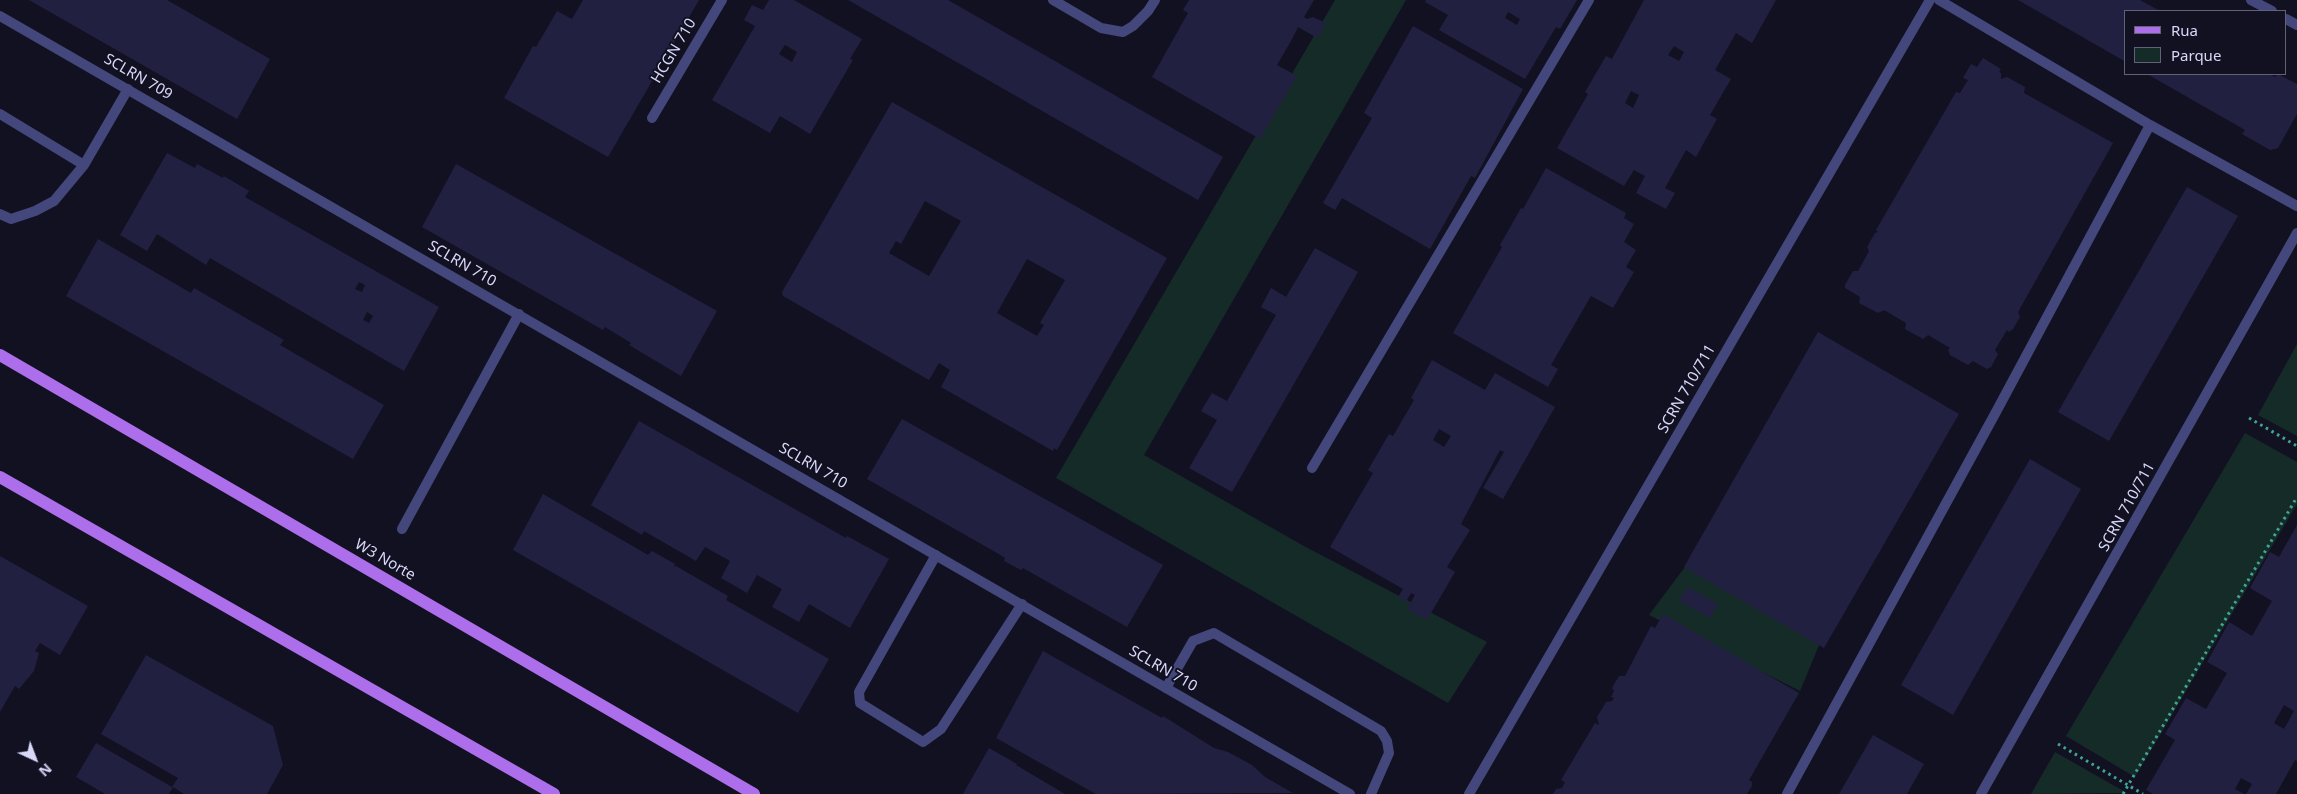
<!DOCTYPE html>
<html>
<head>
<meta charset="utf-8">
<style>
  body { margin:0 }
  #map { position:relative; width:2297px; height:794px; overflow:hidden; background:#121122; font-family:"Noto Sans",sans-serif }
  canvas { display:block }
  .legend { position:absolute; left:2124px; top:10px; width:162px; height:65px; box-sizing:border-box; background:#121122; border:1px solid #616178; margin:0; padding:6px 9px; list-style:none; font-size:15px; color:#d8d8f9 }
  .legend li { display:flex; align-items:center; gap:10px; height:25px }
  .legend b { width:25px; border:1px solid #616178 }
  .north { position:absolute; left:10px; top:734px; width:50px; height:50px; -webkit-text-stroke:4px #121122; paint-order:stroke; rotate:137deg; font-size:14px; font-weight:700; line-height:20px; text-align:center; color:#d8d8f9 }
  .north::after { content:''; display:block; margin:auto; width:18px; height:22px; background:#d8d8f9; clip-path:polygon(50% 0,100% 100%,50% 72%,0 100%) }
</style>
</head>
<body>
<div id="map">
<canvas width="2297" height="794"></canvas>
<ul class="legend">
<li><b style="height:6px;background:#ad6eeb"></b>Rua</li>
<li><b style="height:14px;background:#152b28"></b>Parque</li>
</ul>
<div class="north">N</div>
</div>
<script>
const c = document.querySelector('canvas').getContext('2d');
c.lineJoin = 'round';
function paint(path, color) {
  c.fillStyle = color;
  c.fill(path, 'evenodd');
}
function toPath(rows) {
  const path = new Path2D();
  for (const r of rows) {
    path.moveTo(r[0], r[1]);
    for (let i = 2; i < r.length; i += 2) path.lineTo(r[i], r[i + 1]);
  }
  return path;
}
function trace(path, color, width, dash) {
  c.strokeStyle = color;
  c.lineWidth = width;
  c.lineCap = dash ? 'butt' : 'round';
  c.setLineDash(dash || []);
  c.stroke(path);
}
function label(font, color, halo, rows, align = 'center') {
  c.font = font + ' "Noto Sans",sans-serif';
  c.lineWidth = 4;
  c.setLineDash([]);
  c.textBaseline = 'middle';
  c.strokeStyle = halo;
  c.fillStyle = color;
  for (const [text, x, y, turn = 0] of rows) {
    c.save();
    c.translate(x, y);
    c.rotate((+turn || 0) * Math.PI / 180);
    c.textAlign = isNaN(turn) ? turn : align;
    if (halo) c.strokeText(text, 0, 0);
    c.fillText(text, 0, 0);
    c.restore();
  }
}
paint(toPath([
  [1335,0,1406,0,1144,455,1302,545,1487,642,1448,703,1056,478],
  [2297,344,2297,436,2258,415],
  [2245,433,2297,462,2297,504,2135,777,2066,736],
  [1685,567,1822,638,1800,691,1649,615],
  [2055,752,2127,793,2031,794]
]), '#152b28');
paint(toPath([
  [29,0,167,0,270,59,237,119],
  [583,0,699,0,608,157,504,98,533,46,536,47,557,11,572,19],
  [769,0,794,0,862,39,850,59,853,60,810,134,780,116,770,133,712,100,755,26,744,20,752,5,763,10],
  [785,45,797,52,792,62,779,54],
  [848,0,948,0,1223,157,1198,200],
  [1189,0,1314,0,1304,17,1307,19,1313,17,1326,23,1317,38,1298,27,1291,41,1277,65,1297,76,1260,139,1152,77,1188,13,1183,10],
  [1426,0,1577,0,1560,29,1556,27,1525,79,1439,30,1448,15,1425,2],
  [1508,12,1520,19,1517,25,1505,18],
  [1644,0,1776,0,1752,43,1736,33,1715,70,1731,79,1710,115,1717,119,1696,157,1686,150,1665,188,1675,193,1666,209,1636,193,1645,176,1634,170,1624,186,1557,148,1588,94,1585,92,1606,56,1612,59],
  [1674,46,1684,52,1679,61,1668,55],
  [1631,91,1639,95,1633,108,1625,103],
  [2018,0,2140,0,2160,11,2126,11,2126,62],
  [1413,26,1523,89,1475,178,1471,176,1430,249,1342,198,1335,210,1323,203,1372,118,1364,113],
  [1983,58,2001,69,1999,72,2001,73,2001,79,2007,77,2025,87,2024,93,2113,143,2018,312,2020,317,2013,329,2009,332,2007,330,1995,350,1998,354,1991,367,1987,369,1973,361,1968,365,1950,355,1948,350,1950,348,1928,335,1923,339,1905,329,1906,323,1884,310,1878,313,1859,303,1860,297,1845,288,1845,285,1853,271,1858,271,1869,251,1867,247,1875,233,1878,232,1876,230,1956,92,1960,93,1968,80,1963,78,1971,64,1977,67],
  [2147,74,2270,74,2275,77,2278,74,2297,84,2297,114,2278,148,2270,150,2242,134,2245,130],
  [892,102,1167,258,1057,450,1054,448,1053,451,941,387,950,370,939,363,929,380,783,296,782,292],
  [925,201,961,221,929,276,889,253,896,241,901,244],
  [1027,259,1065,280,1040,323,1044,325,1037,336,997,313],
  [167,153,195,168,197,164,223,178,224,176,249,191,245,197,439,307,404,371,210,258,206,265,157,234,147,251,120,235],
  [359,282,365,285,362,292,355,289],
  [367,312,373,316,369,323,363,320],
  [456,164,717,311,681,376,629,345,631,343,605,327,603,330,422,227],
  [1546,168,1626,213,1624,218,1634,224,1624,242,1636,250,1626,267,1634,272,1613,308,1591,296,1551,365,1558,369,1548,387,1453,333,1502,247,1500,245,1521,208,1523,209],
  [2187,187,2238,216,2109,441,2058,412],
  [98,239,191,293,194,288,258,325,284,340,280,345,384,405,353,459,66,296],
  [1315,248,1358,272,1232,492,1189,468,1217,420,1201,411,1212,393,1227,401,1276,315,1261,307,1271,288,1286,297],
  [1818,332,1959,414,1824,648,1684,567],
  [1432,360,1485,390,1495,373,1555,407,1503,499,1483,488,1504,452,1500,450,1461,524,1470,530,1447,567,1455,572,1427,620,1407,609,1415,595,1411,593,1406,602,1398,597,1403,589,1330,547,1373,473,1368,470,1389,434,1393,436,1414,400,1411,398],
  [1439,429,1451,436,1444,447,1433,440],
  [902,419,1163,565,1127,627,1023,568,1021,570,1004,561,1005,558,997,553,867,479],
  [639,421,846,538,847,536,889,559,850,628,809,604,799,622,772,607,782,589,757,575,747,593,721,578,730,561,705,547,696,561,644,531,642,535,591,505],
  [2030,459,2081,489,1953,715,1901,685],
  [543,494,648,555,652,551,675,564,674,567,676,566,728,596,726,600,829,659,798,713,513,550],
  [2297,525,2297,761,2295,760,2276,794,2246,794,2252,784,2241,778,2235,789,2244,794,2153,794,2146,790,2175,740,2165,734,2186,698,2206,709,2227,673,2207,662,2229,622,2252,636,2272,601,2250,588,2270,552,2279,557],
  [2284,705,2294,711,2284,729,2274,723],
  [0,556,88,606,60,655,40,643,35,651,39,653,34,671,19,689,15,686,0,712],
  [1687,587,1718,604,1710,618,1679,601],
  [1663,614,1799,693,1749,780,1752,782,1752,786,1747,794,1553,794,1556,789,1562,788,1565,782,1561,780,1595,723,1599,725,1597,717,1606,702,1612,701,1614,698,1611,697,1614,691,1612,688,1619,676,1625,676,1651,626,1655,628],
  [1043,651,1162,718,1163,716,1214,748,1228,752,1252,765,1265,777,1293,793,1096,794,1035,760,996,738],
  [146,655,273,726,283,765,267,794,184,794,173,787,169,794,105,794,76,777,96,743,172,787,178,778,101,734],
  [1873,735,1924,764,1907,794,1839,794],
  [989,748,1017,764,1016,765,1065,794,963,794]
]), '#222040');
trace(toPath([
  [2249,418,2297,446],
  [2058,744,2143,794],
  [2123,794,2297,497]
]), '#3fa693', 3, [2.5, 4]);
trace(toPath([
  [1939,0,2150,125,2297,206],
  [2251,0,2272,11],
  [2286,19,2297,25],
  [0,114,84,165],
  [0,214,11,219,35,211,54,201,84,165,128,89],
  [402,529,519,314],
  [936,555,859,692,860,703,923,742,941,729,1022,604],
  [1166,688,1193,641,1214,633,1381,731,1387,741,1389,753,1371,794],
  [1787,794,1996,412,2150,125]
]), '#43477b', 10);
trace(toPath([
  [1053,0,1101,28,1123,32,1133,26,1148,11,1155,0],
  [652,118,722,0],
  [1312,468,1589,0]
]), '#43477b', 10);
trace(toPath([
  [0,16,1350,794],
  [1469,794,1930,0],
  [1981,794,2297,233]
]), '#43477b', 10);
trace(toPath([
  [0,355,754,794],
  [0,477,554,794]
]), '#ad6eeb', 12);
label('15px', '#d8d8f9', '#121122', [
  ["HCGN 710",674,51,-59],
  ["SCLRN 709",138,77,30],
  ["SCLRN 710",462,264,30],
  ["SCRN 710/711",1687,389,-60],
  ["SCLRN 710",813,466,30],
  ["SCRN 710/711",2127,507,-61],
  ["W3 Norte",385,560,30],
  ["SCLRN 710",1163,669,30]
]);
</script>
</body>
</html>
